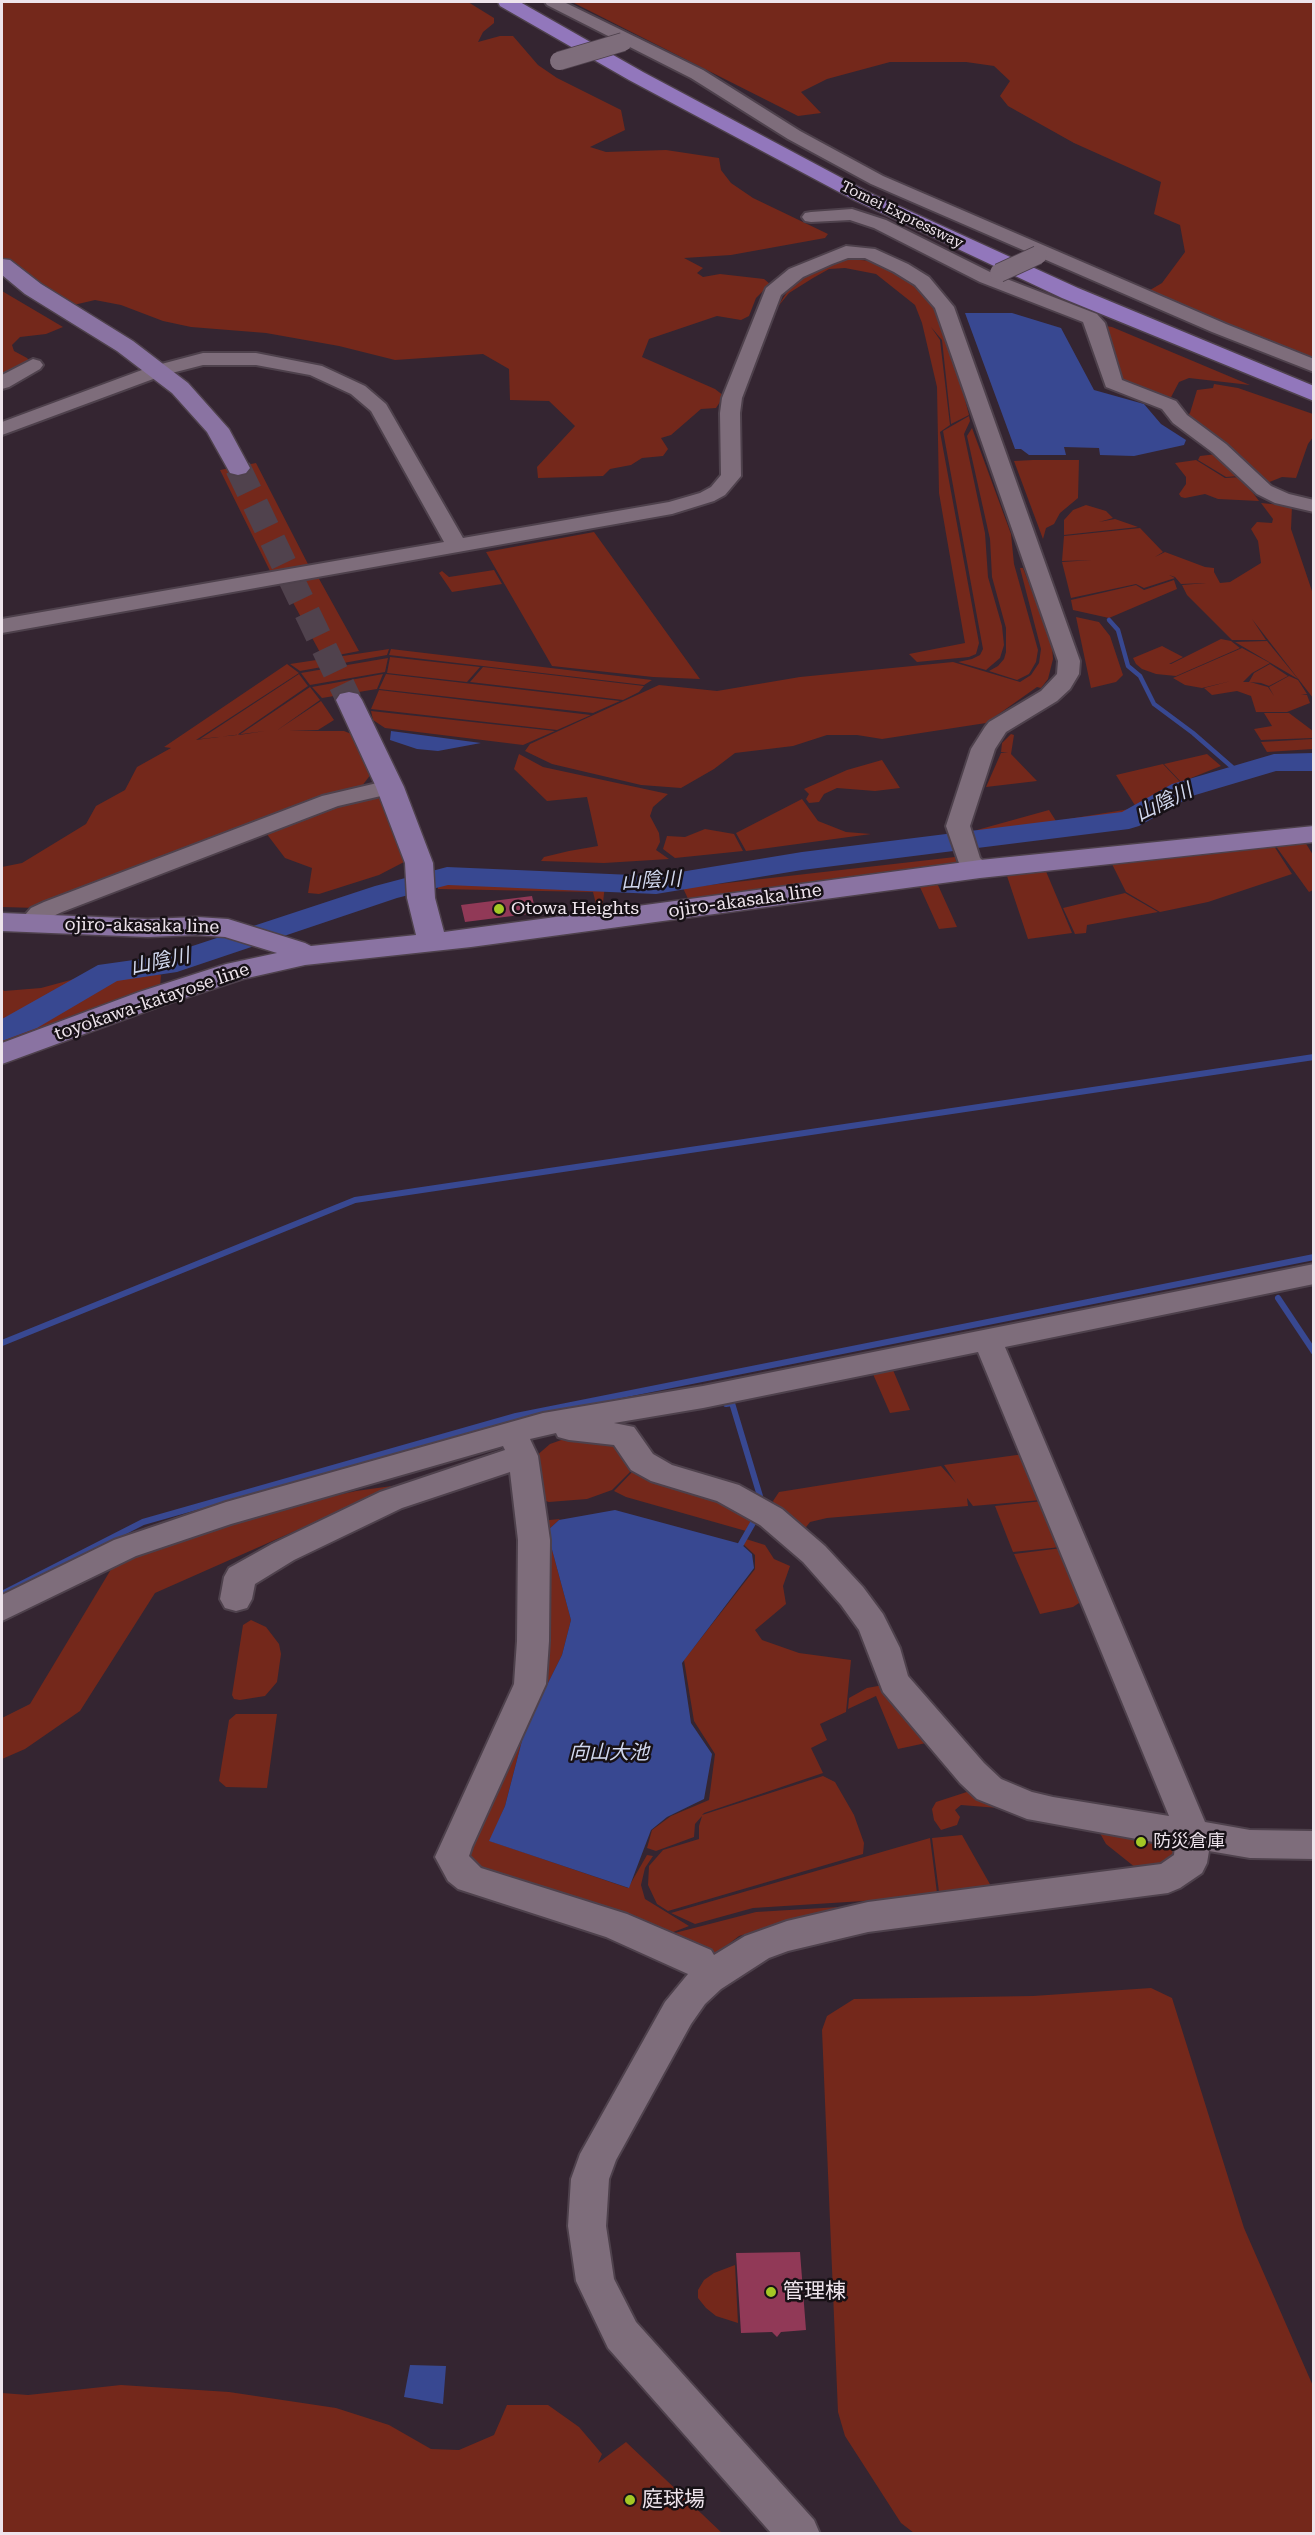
<!DOCTYPE html>
<html>
<head>
<meta charset="utf-8">
<style>
  body { margin:0 }
  #map { position:relative; width:1315px; height:2535px; overflow:hidden; background:#342531; font-family:"Roboto Serif",serif }
  canvas { display:block }
  .frame { position:absolute; inset:0; border:3px solid #eee4ec; pointer-events:none }
</style>
</head>
<body>
<div id="map">
<canvas width="1315" height="2535"></canvas>
<div class="frame"></div>
</div>
<script>
const c = document.querySelector('canvas').getContext('2d');
c.lineJoin = 'round';
function paint(path, color) {
  c.fillStyle = color;
  c.fill(path, 'evenodd');
}
function toPath(rows) {
  const path = new Path2D();
  for (const r of rows) {
    path.moveTo(r[0], r[1]);
    for (let i = 2; i < r.length; i += 2) path.lineTo(r[i], r[i + 1]);
  }
  return path;
}
function trace(path, color, width, dash) {
  c.strokeStyle = color;
  c.lineWidth = width;
  c.lineCap = dash ? 'butt' : 'round';
  c.setLineDash(dash || []);
  c.stroke(path);
}
function label(font, color, halo, rows, align = 'center') {
  c.font = font + ' "Roboto Serif","Noto Sans JP",serif';
  c.lineWidth = 5;
  c.setLineDash([]);
  c.textBaseline = 'middle';
  c.strokeStyle = halo;
  c.fillStyle = color;
  for (const [text, x, y, turn = 0] of rows) {
    c.save();
    c.translate(x, y);
    c.rotate((+turn || 0) * Math.PI / 180);
    c.textAlign = isNaN(turn) ? turn : align;
    if (halo) c.strokeText(text, 0, 0);
    c.fillText(text, 0, 0);
    c.restore();
  }
}
paint(toPath([
  [2,2,468,2,494,18,494,23,483,32,478,42,500,36,513,36,538,65,557,78,621,110,625,130,590,147,606,152,666,150,719,158,721,170,731,183,753,198,828,234,825,238,731,255,684,258,703,268,697,273,703,277,720,274,764,279,770,284,756,298,749,316,741,320,717,316,649,339,642,357,715,389,724,396,716,408,701,409,671,435,661,438,668,449,663,456,642,458,631,465,610,469,603,476,538,478,537,467,575,426,549,401,510,400,509,369,483,354,395,360,339,346,266,333,191,327,163,321,121,305,95,300,65,307,2,270],
  [572,2,1313,2,1313,361,1145,293,1162,283,1185,252,1180,225,1154,214,1161,182,1074,143,1008,106,1000,96,1010,81,994,66,966,62,890,62,827,79,801,92,821,113,798,116],
  [849,259,872,261,915,285,934,306,951,346,969,415,951,424,942,340,931,327,940,340,950,425,940,432,979,643,976,654,969,657,917,662,909,654,965,643,939,493,937,387,922,323,915,305,876,274,845,268,829,269,813,278,789,293,776,309,791,286,806,274,842,260],
  [2,291,63,327,46,334,20,337,12,345,14,351,27,358,33,365,2,381],
  [1106,326,1112,327,1250,385,1189,378,1179,382,1169,401,1117,381],
  [1214,384,1238,388,1313,414,1313,437,1308,444,1296,478,1282,477,1262,485,1186,417,1190,413,1197,390,1213,388],
  [969,416,970,421,964,434,985,533,988,577,1002,626,1004,645,1000,658,986,670,958,662,972,659,980,655,983,649,943,431],
  [972,428,1011,534,1014,564,1038,650,1036,662,1029,674,1017,680,989,671,998,666,1004,659,1006,652,1006,628,992,577,990,539,967,436],
  [1217,454,1239,476,1226,477,1198,460,1200,456],
  [1033,460,1079,460,1078,498,1060,513,1054,524,1046,528,1043,539,1014,461],
  [1196,460,1225,478,1241,477,1259,501,1218,499,1205,494,1185,498,1181,497,1179,494,1186,484,1186,477,1175,463],
  [256,463,310,568,272,575,220,470],
  [1261,503,1292,506,1291,529,1313,594,1313,698,1252,619,1266,640,1232,640,1187,595,1182,585,1206,583,1181,584,1175,577,1169,575,1175,578,1144,588,1136,584,1071,598,1062,562,1092,560,1062,561,1064,536,1140,528,1163,552,1155,557,1165,552,1205,567,1214,568,1214,572,1220,583,1230,582,1261,563,1258,541,1251,529,1257,522,1272,523,1273,519],
  [1086,505,1106,511,1113,518,1099,522,1115,519,1138,527,1064,535,1064,520,1073,510],
  [594,532,700,679,653,677,552,666,486,552],
  [1020,568,1023,568,1044,622,1052,647,1053,659,1048,679,1041,688,1037,687,986,723,882,739,857,735,827,735,793,746,735,753,714,769,681,788,641,785,552,764,525,751,530,744,659,685,717,691,800,677,953,662,1020,682,1031,675,1039,663,1041,649],
  [494,570,502,584,452,592,439,573,442,571,449,577],
  [318,577,359,651,323,658,283,584],
  [1174,580,1177,589,1109,618,1073,610,1071,600,1136,585,1144,590],
  [1076,617,1099,622,1110,636,1123,675,1116,682,1091,688],
  [1221,639,1231,641,1240,648,1176,676,1156,674,1142,669,1136,664,1133,658,1162,646,1183,657,1169,664,1171,664],
  [1267,641,1298,679,1235,642],
  [1242,648,1270,663,1252,673,1243,682,1249,682,1254,673,1270,664,1288,676,1269,686,1261,683,1250,682,1268,687,1274,696,1269,687,1289,676,1298,680,1307,694,1301,695,1307,695,1310,703,1287,712,1256,712,1251,696,1237,691,1212,695,1204,688,1231,681,1202,688,1185,685,1173,678],
  [389,649,387,655,300,671,290,664],
  [391,649,652,680,644,685,389,655],
  [390,657,480,667,467,682,387,673],
  [388,658,385,672,310,685,301,673],
  [287,664,299,673,196,740,265,731,239,735,310,687,320,700,276,731,321,701,334,720,318,730,289,731,344,731,354,735,371,774,359,790,37,908,2,907,2,867,22,863,86,824,96,806,125,790,137,767,171,748,164,747],
  [483,667,644,686,639,692,623,700,470,682],
  [299,674,308,686,237,735,200,739],
  [383,674,377,689,322,698,312,687],
  [386,674,620,701,593,713,379,689],
  [379,690,591,715,557,730,371,709],
  [371,711,555,731,523,745,385,728,373,720],
  [1264,713,1289,713,1313,731,1313,738,1261,740,1254,729,1272,726],
  [1011,734,1014,735,1011,754,1037,781,986,787,1001,753,1008,753,1001,752,1002,743],
  [1313,739,1313,749,1267,752,1261,742],
  [519,754,543,767,668,794,653,807,650,816,659,833,660,842,656,850,669,859,604,863,541,861,544,857,569,851,598,846,587,797,547,801,514,769],
  [1207,754,1221,766,1181,782,1164,764],
  [882,760,900,788,875,791,837,788,824,794,819,802,809,803,806,799,809,794,804,789,847,770],
  [1163,764,1181,783,1136,807,1116,775],
  [372,795,383,796,404,862,379,875,319,894,308,893,312,868,285,858,266,833,267,828],
  [802,799,818,821,846,832,871,834,746,851,736,833],
  [1136,808,1103,819,978,835,977,830,1049,810,1056,821],
  [705,829,734,834,743,851,675,858,663,849,667,836,685,837],
  [1305,842,1313,855,1313,890,1309,892,1275,845],
  [1274,846,1292,874,1208,902,1160,912,1126,892,1111,862],
  [955,857,957,864,689,901,683,888],
  [1045,869,1072,933,1028,939,1006,873],
  [464,880,605,885,602,911,598,912,593,892,438,889,438,881],
  [937,883,957,927,939,929,919,885],
  [1125,893,1158,912,1087,925,1086,933,1075,934,1063,908],
  [100,972,4,1024,2,1025,2,988,4,991,41,988],
  [137,973,161,975,160,987,153,993,2,1050,2,1034,28,1023,103,977],
  [893,1370,910,1410,890,1413,873,1374],
  [567,1438,616,1444,623,1452,630,1472,612,1490,587,1499,549,1502,539,1499,535,1457,550,1444],
  [1024,1454,1041,1500,973,1506,967,1498,968,1506,827,1518,810,1522,803,1531,776,1512,773,1501,779,1492,941,1466,956,1483,944,1465],
  [632,1472,652,1483,729,1503,753,1518,746,1531,626,1497,614,1491],
  [399,1485,155,1593,80,1711,25,1749,2,1759,2,1718,30,1704,113,1566,139,1553,302,1503,356,1491],
  [1043,1501,1061,1547,1013,1552,995,1506],
  [560,1519,547,1531,571,1620,562,1655,525,1729,505,1806,490,1841,628,1888,647,1855,653,1856,645,1868,641,1885,645,1899,689,1926,663,1936,756,1912,873,1905,767,1928,739,1936,708,1960,465,1864,518,1724,539,1521],
  [746,1539,765,1545,774,1559,790,1566,783,1586,786,1604,755,1630,762,1640,799,1653,851,1660,846,1712,820,1724,827,1740,811,1748,823,1773,704,1813,702,1815,823,1776,835,1782,854,1815,864,1843,863,1854,668,1911,657,1904,648,1885,649,1866,663,1850,699,1839,699,1826,702,1816,695,1824,694,1837,656,1851,647,1848,652,1830,671,1816,709,1800,715,1754,694,1721,684,1660,755,1569,755,1555,743,1544],
  [1062,1548,1082,1601,1073,1607,1040,1614,1014,1554],
  [251,1620,266,1627,279,1644,281,1654,277,1682,265,1696,240,1700,234,1699,232,1695,243,1625],
  [889,1684,928,1735,926,1743,898,1749,876,1696,848,1709,849,1698,867,1688],
  [236,1714,277,1714,267,1788,226,1787,219,1781,229,1720],
  [976,1789,1008,1805,998,1808,961,1805,955,1810,960,1817,957,1825,941,1830,934,1820,932,1809,936,1802],
  [1096,1826,1182,1840,1179,1858,1146,1876,1106,1844],
  [962,1835,991,1886,939,1892,932,1838],
  [930,1838,937,1893,879,1900,753,1908,695,1924,671,1913],
  [1151,1988,1172,1998,1244,2228,1313,2386,1313,2533,914,2533,901,2523,845,2436,838,2412,822,2030,827,2016,854,1999,1033,1996],
  [735,2265,738,2323,716,2316,706,2308,698,2298,698,2290,704,2280,714,2273],
  [121,2385,229,2392,336,2408,389,2425,431,2449,459,2450,494,2435,507,2405,548,2405,579,2427,602,2454,598,2463,626,2442,722,2533,2,2533,2,2393,28,2395]
]), '#74281b');
paint(toPath([
  [965,313,1012,313,1061,328,1094,390,1144,404,1161,424,1186,440,1184,445,1134,456,1100,455,1099,448,1064,447,1066,455,1029,455,1021,449,1015,449],
  [391,731,481,743,438,751,417,749,390,740],
  [615,1510,741,1544,752,1554,754,1568,682,1663,691,1723,712,1754,704,1799,667,1817,651,1830,629,1888,489,1841,505,1806,525,1729,562,1655,571,1620,547,1531,559,1520],
  [410,2365,446,2366,443,2404,404,2397]
]), '#384891');
trace(toPath([
  [1109,620,1118,630,1128,666,1140,676,1154,704,1193,733,1240,774]
]), '#384891', 4.5);
trace(toPath([
  [1278,1298,1314,1352],
  [2,1343,355,1200,1314,1057],
  [726,1404,732,1403,760,1496,759,1503],
  [741,1544,757,1516],
  [2,1594,143,1522,516,1416,1314,1257]
]), '#384891', 6);
paint(toPath([
  [1314,753,1314,771,1276,771,1192,796,1139,826,1129,829,802,870,656,894,448,885,397,898,177,972,117,981,37,1028,2,1041,2,1019,98,965,162,956,375,886,447,867,656,876,802,852,1122,812,1172,784,1274,754,1314,753]
]), '#384891');
paint(toPath([
  [532,896,536,913,465,922,461,905],
  [800,2252,806,2330,781,2332,777,2337,772,2332,741,2333,736,2253]
]), '#913957');
trace(toPath([
  [238,468,349,700]
]), '#50424d', 26, [26, 14]);
const minor = toPath([
  [545,2,564,2,703,70,800,131,883,176,1226,324,1314,359,1314,372,1212,332,871,184,788,139,691,78,547,5,545,2],
  [852,209,886,220,994,274,1097,314,1105,323,1122,380,1176,401,1187,415,1226,444,1271,486,1289,494,1314,500,1314,512,1275,503,1257,494,1212,452,1173,423,1162,409,1106,387,1083,322,980,282,874,228,850,220,811,222,805,221,802,217,805,213,811,212,852,209],
  [846,246,875,249,908,264,929,277,954,307,1080,661,1079,674,1070,689,1057,701,1006,732,995,749,970,826,980,858,992,869,989,874,980,876,971,874,960,866,946,826,971,749,985,727,989,722,1041,691,1057,674,1058,661,935,308,915,285,894,272,865,258,848,258,832,264,803,277,781,295,742,398,740,413,741,476,725,495,714,501,672,514,2,633,2,619,444,542,371,411,351,394,310,375,256,365,203,365,164,375,2,435,2,422,150,367,203,353,256,353,322,366,365,386,386,404,463,538,669,502,700,493,711,487,721,475,720,413,722,398,766,288,789,269,846,246],
  [33,359,40,361,43,365,40,369,9,387,2,389,2,375,33,359],
  [390,780,398,782,402,787,398,792,338,806,62,912,49,918,41,927,32,930,23,927,19,922,31,908,44,902,322,796,390,780],
  [1314,1264,1314,1284,1005,1347,1205,1822,1250,1830,1314,1831,1314,1859,1250,1858,1209,1851,1207,1863,1202,1873,1180,1888,1168,1893,868,1932,788,1951,769,1958,721,1989,705,2004,691,2024,616,2160,609,2179,606,2226,614,2279,636,2322,814,2520,820,2534,772,2534,608,2348,576,2281,568,2226,571,2179,580,2154,665,2002,688,1974,606,1937,458,1889,448,1881,435,1857,514,1684,517,1641,518,1540,510,1472,402,1508,294,1560,255,1584,252,1599,247,1608,236,1611,225,1608,220,1599,224,1577,229,1568,272,1544,380,1492,505,1450,503,1446,231,1524,136,1556,2,1621,2,1595,114,1540,226,1502,543,1413,703,1386,1314,1264],
  [978,1352,1169,1816,1053,1797,1032,1792,1001,1779,984,1763,908,1676,900,1648,883,1614,863,1587,825,1546,782,1509,739,1485,672,1465,653,1454,634,1427,614,1423,703,1408,978,1352],
  [556,1433,558,1437,569,1440,614,1445,631,1470,651,1481,717,1501,760,1525,803,1562,841,1605,859,1630,883,1692,960,1783,977,1799,1027,1819,1175,1846,1174,1855,1161,1864,868,1902,787,1921,745,1936,714,1955,711,1950,627,1914,481,1868,469,1856,472,1847,546,1684,549,1641,550,1540,538,1456,530,1439,556,1433]
]);
const major = toPath([
  [2,259,10,260,41,284,133,341,188,383,229,429,250,468,246,473,238,475,230,473,207,432,172,393,117,351,25,294,2,275,2,259],
  [349,692,358,694,362,700,404,787,433,863,435,898,444,932,980,860,1314,826,1314,842,980,878,471,947,305,965,243,979,161,1006,2,1064,2,1043,139,992,226,964,277,953,225,937,197,935,148,937,2,931,2,913,148,919,197,917,228,919,305,943,311,946,416,935,407,898,405,863,376,787,336,700,340,694,349,692]
]);
const highway = toPath([
  [498,2,520,2,643,72,868,192,1078,288,1314,386,1314,401,1062,298,854,200,629,80,500,6,498,2]
]);
trace(minor, '#4e414c', 4);
trace(major, '#4e414c', 3);
trace(highway, '#4e414c', 3);
paint(minor, '#7e6d7b');
paint(major, '#8a73a2');
paint(highway, '#9277bc');
const minorBridge = toPath([
  [559,61,623,42],
  [999,273,1038,255]
]);
trace(minorBridge, '#4e414c', 20, []);
trace(minorBridge, '#7e6d7b', 18);
for (const [x, y, r, color] of [
  [499,909,6,"#a4c825"],
  [1141,1842,6,"#a4c825"],
  [771,2292,6,"#a4c825"],
  [630,2500,6,"#a4c825"]
]) {
  const dot = new Path2D();
  dot.arc(x, y, r, 0, 2 * Math.PI);
  c.fillStyle = color;
  c.fill(dot);
  trace(dot, '#171116', 2);
}
label('15px', '#eee4ec', '#171116', [
  ["Tomei Expressway",902,215,26]
]);
label('18px', '#eee4ec', '#171116', [
  ["ojiro-akasaka line",745,901,-8],
  ["ojiro-akasaka line",142,926,1],
  ["toyokawa-katayose line",152,1002,-19]
]);
label('18px', '#eee4ec', '#171116', [
  ["Otowa Heights",511,909],
  ["防災倉庫",1153,1842]
], 'left');
label('italic 20px', '#d1d8ee', '#171116', [
  ["山陰川",1164,803,-26],
  ["山陰川",651,881,-3],
  ["山陰川",160,962,-12],
  ["向山大池",609,1753]
]);
label('21px', '#eee4ec', '#171116', [
  ["管理棟",783,2292],
  ["庭球場",642,2500]
], 'left');
</script>
</body>
</html>
